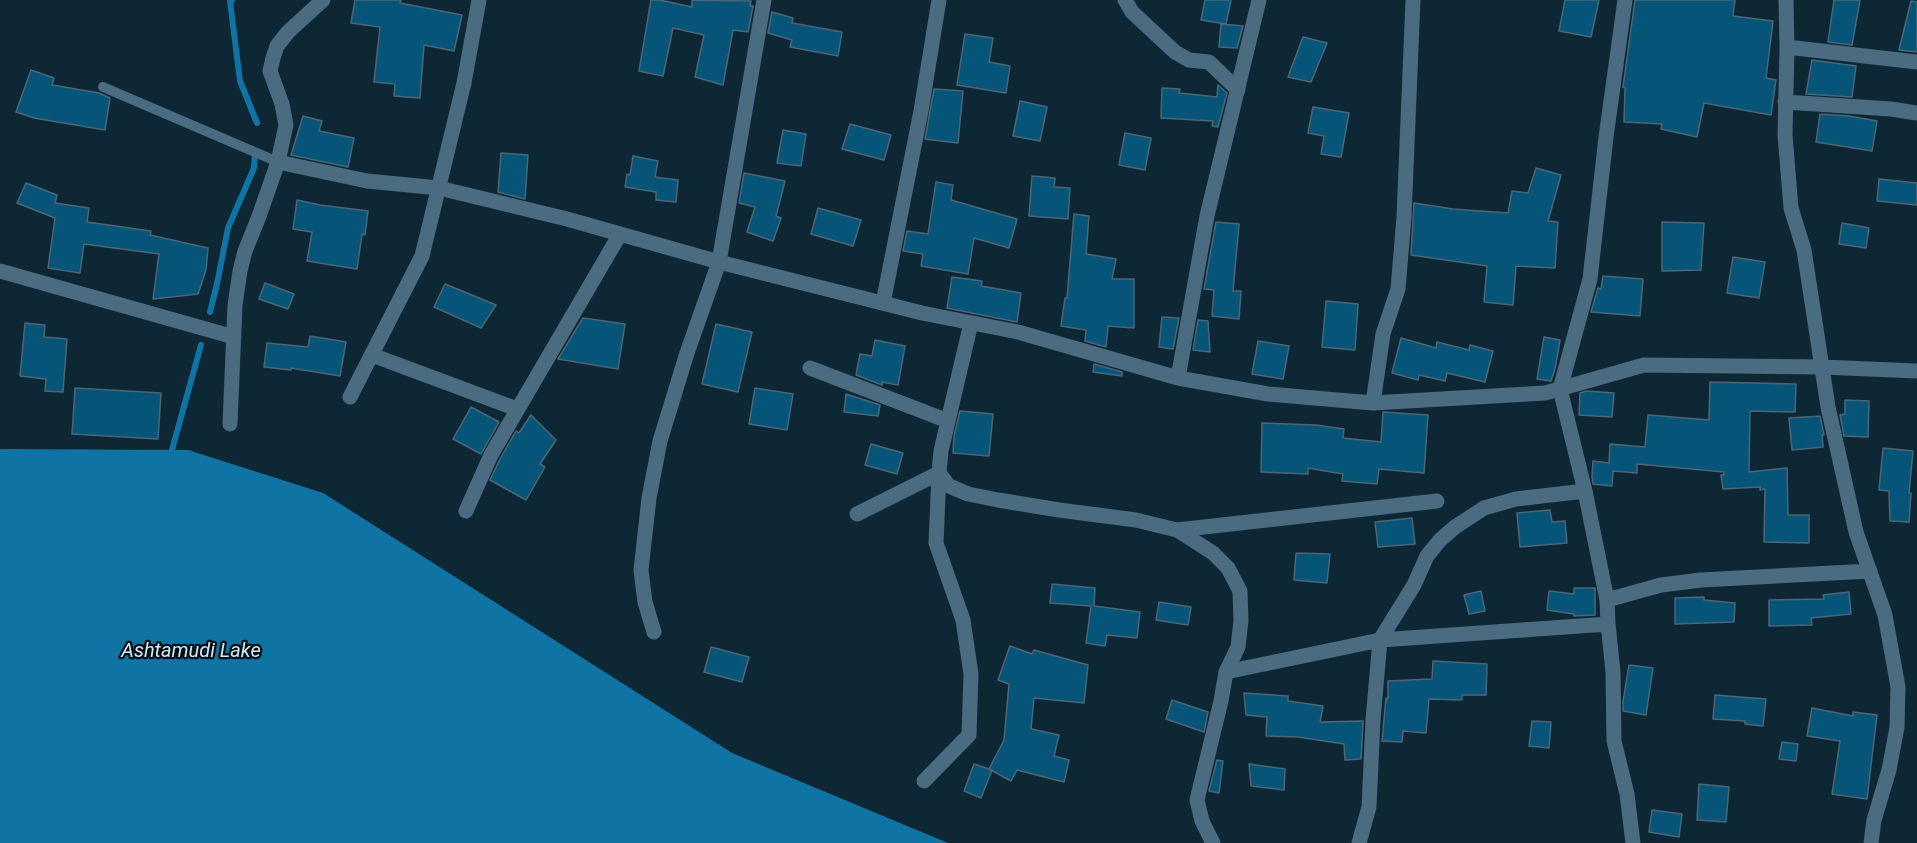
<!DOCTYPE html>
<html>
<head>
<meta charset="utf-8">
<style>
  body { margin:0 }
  canvas { display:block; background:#0d2735 }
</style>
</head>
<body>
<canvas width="1917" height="843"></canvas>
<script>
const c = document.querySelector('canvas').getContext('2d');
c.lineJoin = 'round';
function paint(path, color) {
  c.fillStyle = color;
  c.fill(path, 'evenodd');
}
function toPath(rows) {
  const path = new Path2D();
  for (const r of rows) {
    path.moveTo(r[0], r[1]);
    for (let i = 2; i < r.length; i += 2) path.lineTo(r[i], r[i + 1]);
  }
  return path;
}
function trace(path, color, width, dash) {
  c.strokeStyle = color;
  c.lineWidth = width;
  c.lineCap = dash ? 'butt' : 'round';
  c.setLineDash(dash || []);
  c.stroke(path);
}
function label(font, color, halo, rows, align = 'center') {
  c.font = font + ' Roboto,sans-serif';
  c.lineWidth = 4.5;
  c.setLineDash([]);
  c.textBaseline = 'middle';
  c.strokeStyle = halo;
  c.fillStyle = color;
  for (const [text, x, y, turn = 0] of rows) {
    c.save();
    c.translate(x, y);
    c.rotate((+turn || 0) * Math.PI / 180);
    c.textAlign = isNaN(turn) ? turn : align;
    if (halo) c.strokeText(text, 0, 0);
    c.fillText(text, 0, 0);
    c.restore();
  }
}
paint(toPath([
  [0,449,188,450,323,493,732,753,948,843,0,843]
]), '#0f74a3');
trace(toPath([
  [232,0,230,1,240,81,257,123],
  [210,312,217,284,228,228,254,168,255,154],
  [170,457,201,345]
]), '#0f74a3', 6);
const building = toPath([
  [355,0,401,0,400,3,462,15,454,51,424,45,420,98,394,96,395,84,374,82,380,27,351,23,355,0],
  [651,0,660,0,692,7,692,0,751,1,750,6,753,6,748,32,733,30,723,85,695,77,704,35,673,28,663,76,639,71,651,0],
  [1205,0,1231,0,1226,24,1201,20,1205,0],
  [1565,0,1599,0,1591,37,1559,31,1565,0],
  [1635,0,1735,0,1733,16,1773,21,1766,78,1776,80,1771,115,1704,103,1697,137,1661,129,1662,124,1624,122,1625,88,1623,87,1635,0],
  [1834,0,1860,0,1852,45,1828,42,1834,0],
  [1911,1,1917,2,1917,52,1899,50,1911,1],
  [772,12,793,18,792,23,842,32,838,56,790,47,792,40,768,33,772,12],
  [1221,24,1243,26,1237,48,1219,47,1221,24],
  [965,34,993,38,989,62,1010,66,1006,93,957,85,965,34],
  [1303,37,1327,43,1311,82,1288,77,1303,37],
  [1812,60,1856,66,1852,97,1806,94,1812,60],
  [31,70,54,78,52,85,99,93,110,98,105,130,34,118,16,112,31,70],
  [1218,85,1227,93,1218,127,1212,126,1213,121,1161,118,1162,88,1180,89,1179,93,1217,97,1218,85],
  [934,89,963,91,958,143,925,139,934,89],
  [1020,101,1047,107,1040,141,1013,136,1020,101],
  [1313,107,1349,113,1341,157,1321,154,1324,136,1308,133,1313,107],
  [1820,114,1849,116,1877,121,1872,151,1816,142,1820,114],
  [303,116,322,121,319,131,354,138,348,167,291,155,303,116],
  [850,124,891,135,884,160,842,149,850,124],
  [783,130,806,134,801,166,777,163,783,130],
  [1125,133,1151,138,1145,170,1119,165,1125,133],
  [501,153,528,155,525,199,498,192,501,153],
  [633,156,658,161,655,177,678,180,676,202,656,200,656,192,625,187,627,174,630,175,633,156],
  [1536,168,1561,175,1548,221,1558,222,1555,268,1516,266,1513,305,1484,302,1487,266,1411,255,1414,203,1453,209,1508,213,1512,191,1528,193,1536,168],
  [744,173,785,181,776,216,781,218,773,241,747,232,755,207,739,203,744,173],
  [1032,176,1055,178,1054,187,1070,188,1068,219,1029,216,1032,176],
  [1879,179,1917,183,1917,205,1877,201,1879,179],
  [936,182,953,185,951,200,1017,219,1009,248,974,238,968,274,921,266,923,254,903,251,907,231,928,234,936,182],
  [26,183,57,195,55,203,89,208,87,222,151,231,150,235,208,248,206,270,198,294,153,299,159,254,84,244,80,273,48,268,55,218,17,203,26,183],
  [297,200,320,205,368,211,365,235,362,234,357,269,307,261,312,232,293,229,297,200],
  [818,208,861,220,853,246,811,234,818,208],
  [1074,214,1089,216,1086,254,1116,259,1112,279,1134,279,1134,328,1108,326,1106,347,1085,341,1086,330,1061,326,1065,298,1067,298,1074,214],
  [1216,222,1239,224,1233,291,1241,291,1239,319,1212,316,1214,290,1204,289,1216,222],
  [1662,222,1704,223,1701,270,1662,271,1662,222],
  [1842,223,1869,228,1866,248,1839,244,1842,223],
  [1733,257,1765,262,1759,298,1727,293,1733,257],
  [1603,276,1643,279,1640,316,1591,312,1598,288,1601,289,1603,276],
  [952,277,982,281,981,286,1021,293,1017,322,947,308,952,277],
  [265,283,294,294,288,309,259,299,265,283],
  [445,284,496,305,481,328,434,307,445,284],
  [1326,301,1358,304,1355,350,1322,347,1326,301],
  [1162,317,1179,318,1173,349,1159,347,1162,317],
  [583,318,625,324,618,369,558,359,583,318],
  [1198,320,1208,321,1210,352,1193,350,1198,320],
  [25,323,45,325,44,337,67,339,63,392,45,391,46,379,20,376,25,323],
  [716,324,752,332,738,392,702,384,716,324],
  [310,336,346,342,340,376,291,368,291,370,264,367,267,343,308,347,310,336],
  [1544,337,1560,340,1555,369,1551,381,1537,379,1544,337],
  [1401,338,1436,348,1437,342,1469,350,1470,345,1493,351,1485,382,1447,373,1445,381,1419,375,1418,380,1392,373,1401,338],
  [875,340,905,346,898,385,882,382,882,385,856,375,860,354,872,356,875,340],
  [1258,341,1289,346,1283,379,1252,374,1258,341],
  [1094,364,1122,372,1122,376,1093,372,1094,364],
  [1710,382,1796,384,1795,412,1750,411,1749,472,1787,468,1788,515,1809,515,1809,543,1764,542,1765,489,1760,490,1760,487,1723,489,1721,475,1724,475,1724,472,1637,464,1637,473,1613,471,1612,486,1593,484,1592,477,1593,461,1609,463,1610,444,1645,447,1648,415,1709,420,1710,382],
  [75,388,161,393,158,439,72,434,75,388],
  [755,388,793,394,787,430,749,424,755,388],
  [1586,391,1614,393,1612,417,1579,415,1580,393,1586,391],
  [846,394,880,405,878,416,844,412,846,394],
  [1845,400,1869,401,1868,437,1844,436,1840,415,1845,414,1845,400],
  [471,407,499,422,481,454,453,439,471,407],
  [960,411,993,414,989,456,953,453,954,436,960,411],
  [1383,412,1428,415,1424,473,1379,469,1377,484,1342,481,1343,474,1308,468,1308,474,1261,472,1262,423,1316,425,1344,429,1343,438,1381,442,1383,412],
  [531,415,556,440,540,464,545,467,526,500,490,480,500,459,516,431,519,433,531,415],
  [1820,416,1824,435,1822,435,1823,447,1792,450,1789,418,1820,416],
  [871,444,903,453,897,474,865,465,871,444],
  [1883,448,1913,451,1909,493,1911,493,1909,522,1890,521,1889,491,1879,490,1883,448],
  [1550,510,1552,522,1565,521,1567,543,1520,547,1517,513,1550,510],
  [1412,518,1415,544,1378,547,1375,522,1412,518],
  [1296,553,1330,554,1327,583,1294,580,1296,553],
  [1052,584,1095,588,1094,606,1140,612,1137,638,1107,635,1105,646,1086,643,1091,606,1050,603,1052,584],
  [1574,588,1595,588,1595,615,1574,616,1574,614,1547,610,1549,591,1574,594,1574,588],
  [1481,591,1485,611,1469,614,1464,595,1481,591],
  [1849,592,1851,614,1811,618,1812,625,1769,626,1769,600,1824,599,1823,595,1849,592],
  [1704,597,1704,600,1735,603,1734,622,1675,624,1675,598,1704,597],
  [1159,602,1191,607,1188,625,1156,620,1159,602],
  [1010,646,1032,654,1034,650,1088,665,1084,703,1034,698,1031,729,1059,735,1054,756,1069,760,1064,782,1017,770,1011,781,989,769,1004,740,1009,684,998,680,1010,646],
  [711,647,749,657,742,682,704,672,711,647],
  [1433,661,1487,664,1486,695,1462,695,1462,700,1429,699,1426,733,1403,731,1402,742,1382,741,1386,698,1388,699,1388,681,1432,679,1433,661],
  [1629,665,1653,668,1646,715,1623,711,1623,701,1629,665],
  [1244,693,1288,696,1288,701,1323,706,1320,722,1363,721,1361,759,1345,760,1344,744,1298,737,1266,736,1267,717,1246,715,1244,693],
  [1715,695,1766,699,1763,726,1745,724,1745,721,1713,719,1715,695],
  [1172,700,1208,712,1204,732,1166,719,1172,700],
  [1812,708,1853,716,1853,712,1877,715,1867,799,1832,794,1840,741,1807,736,1812,708],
  [1532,721,1551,722,1549,748,1529,746,1532,721],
  [1782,742,1798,744,1796,761,1779,759,1782,742],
  [1217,760,1223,761,1219,793,1209,791,1217,760],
  [974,764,992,770,981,798,964,791,974,764],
  [1249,764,1285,769,1284,790,1251,786,1249,764],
  [1699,784,1729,787,1726,822,1697,820,1699,784],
  [1652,810,1682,814,1679,837,1649,832,1652,810]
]);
paint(building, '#065477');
trace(building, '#4b6677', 1.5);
trace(toPath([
  [103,87,278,162]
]), '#4a6b80', 10);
trace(toPath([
  [1125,0,1132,12,1175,52,1189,60,1209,62,1238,90],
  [1625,0,1606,137,1590,279,1560,389,1585,491,1607,600,1608,624,1613,672,1614,741,1627,794,1633,843],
  [1786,0,1787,47,1785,135,1791,208,1804,250,1828,407,1856,532,1885,615,1898,687,1897,727,1889,770,1874,820,1871,843],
  [1787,47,1917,62],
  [1785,102,1891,109,1917,113],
  [278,162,367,181,439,188,567,219,719,262,922,313,1018,332,1178,378,1268,394,1373,403,1545,393,1644,365,1822,367,1917,371],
  [0,271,234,337],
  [883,303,921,111,939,0],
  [971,323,941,451,939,473,949,486,968,494,998,500,1059,510,1136,520,1177,530,1213,553,1228,568,1240,591,1241,621,1238,647,1226,672,1221,701,1197,800,1202,821,1213,843],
  [372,355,517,409],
  [810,368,948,421],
  [1178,378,1207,216,1259,0],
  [350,397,422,256,464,83,479,0],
  [1373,403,1383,334,1398,289,1404,217,1413,0],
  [230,424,235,305,240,271,245,251,258,219,278,162,286,125,282,104,270,71,273,58,277,46,288,32,323,0],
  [466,511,491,455,620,234],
  [857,514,939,473,936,543,963,620,971,674,969,735,924,781],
  [1177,530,1437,501],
  [1607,600,1661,585,1701,580,1870,571],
  [654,632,645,602,641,570,649,498,660,441,687,353,719,262,764,0],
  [1226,672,1380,640,1608,624],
  [1359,843,1369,807,1373,720,1380,640,1414,585,1427,556,1440,540,1455,527,1484,508,1516,499,1585,491]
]), '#4a6b80', 15);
label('italic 20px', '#d3e7f4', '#050e15', [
  ["Ashtamudi Lake",191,652]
]);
</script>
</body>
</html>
